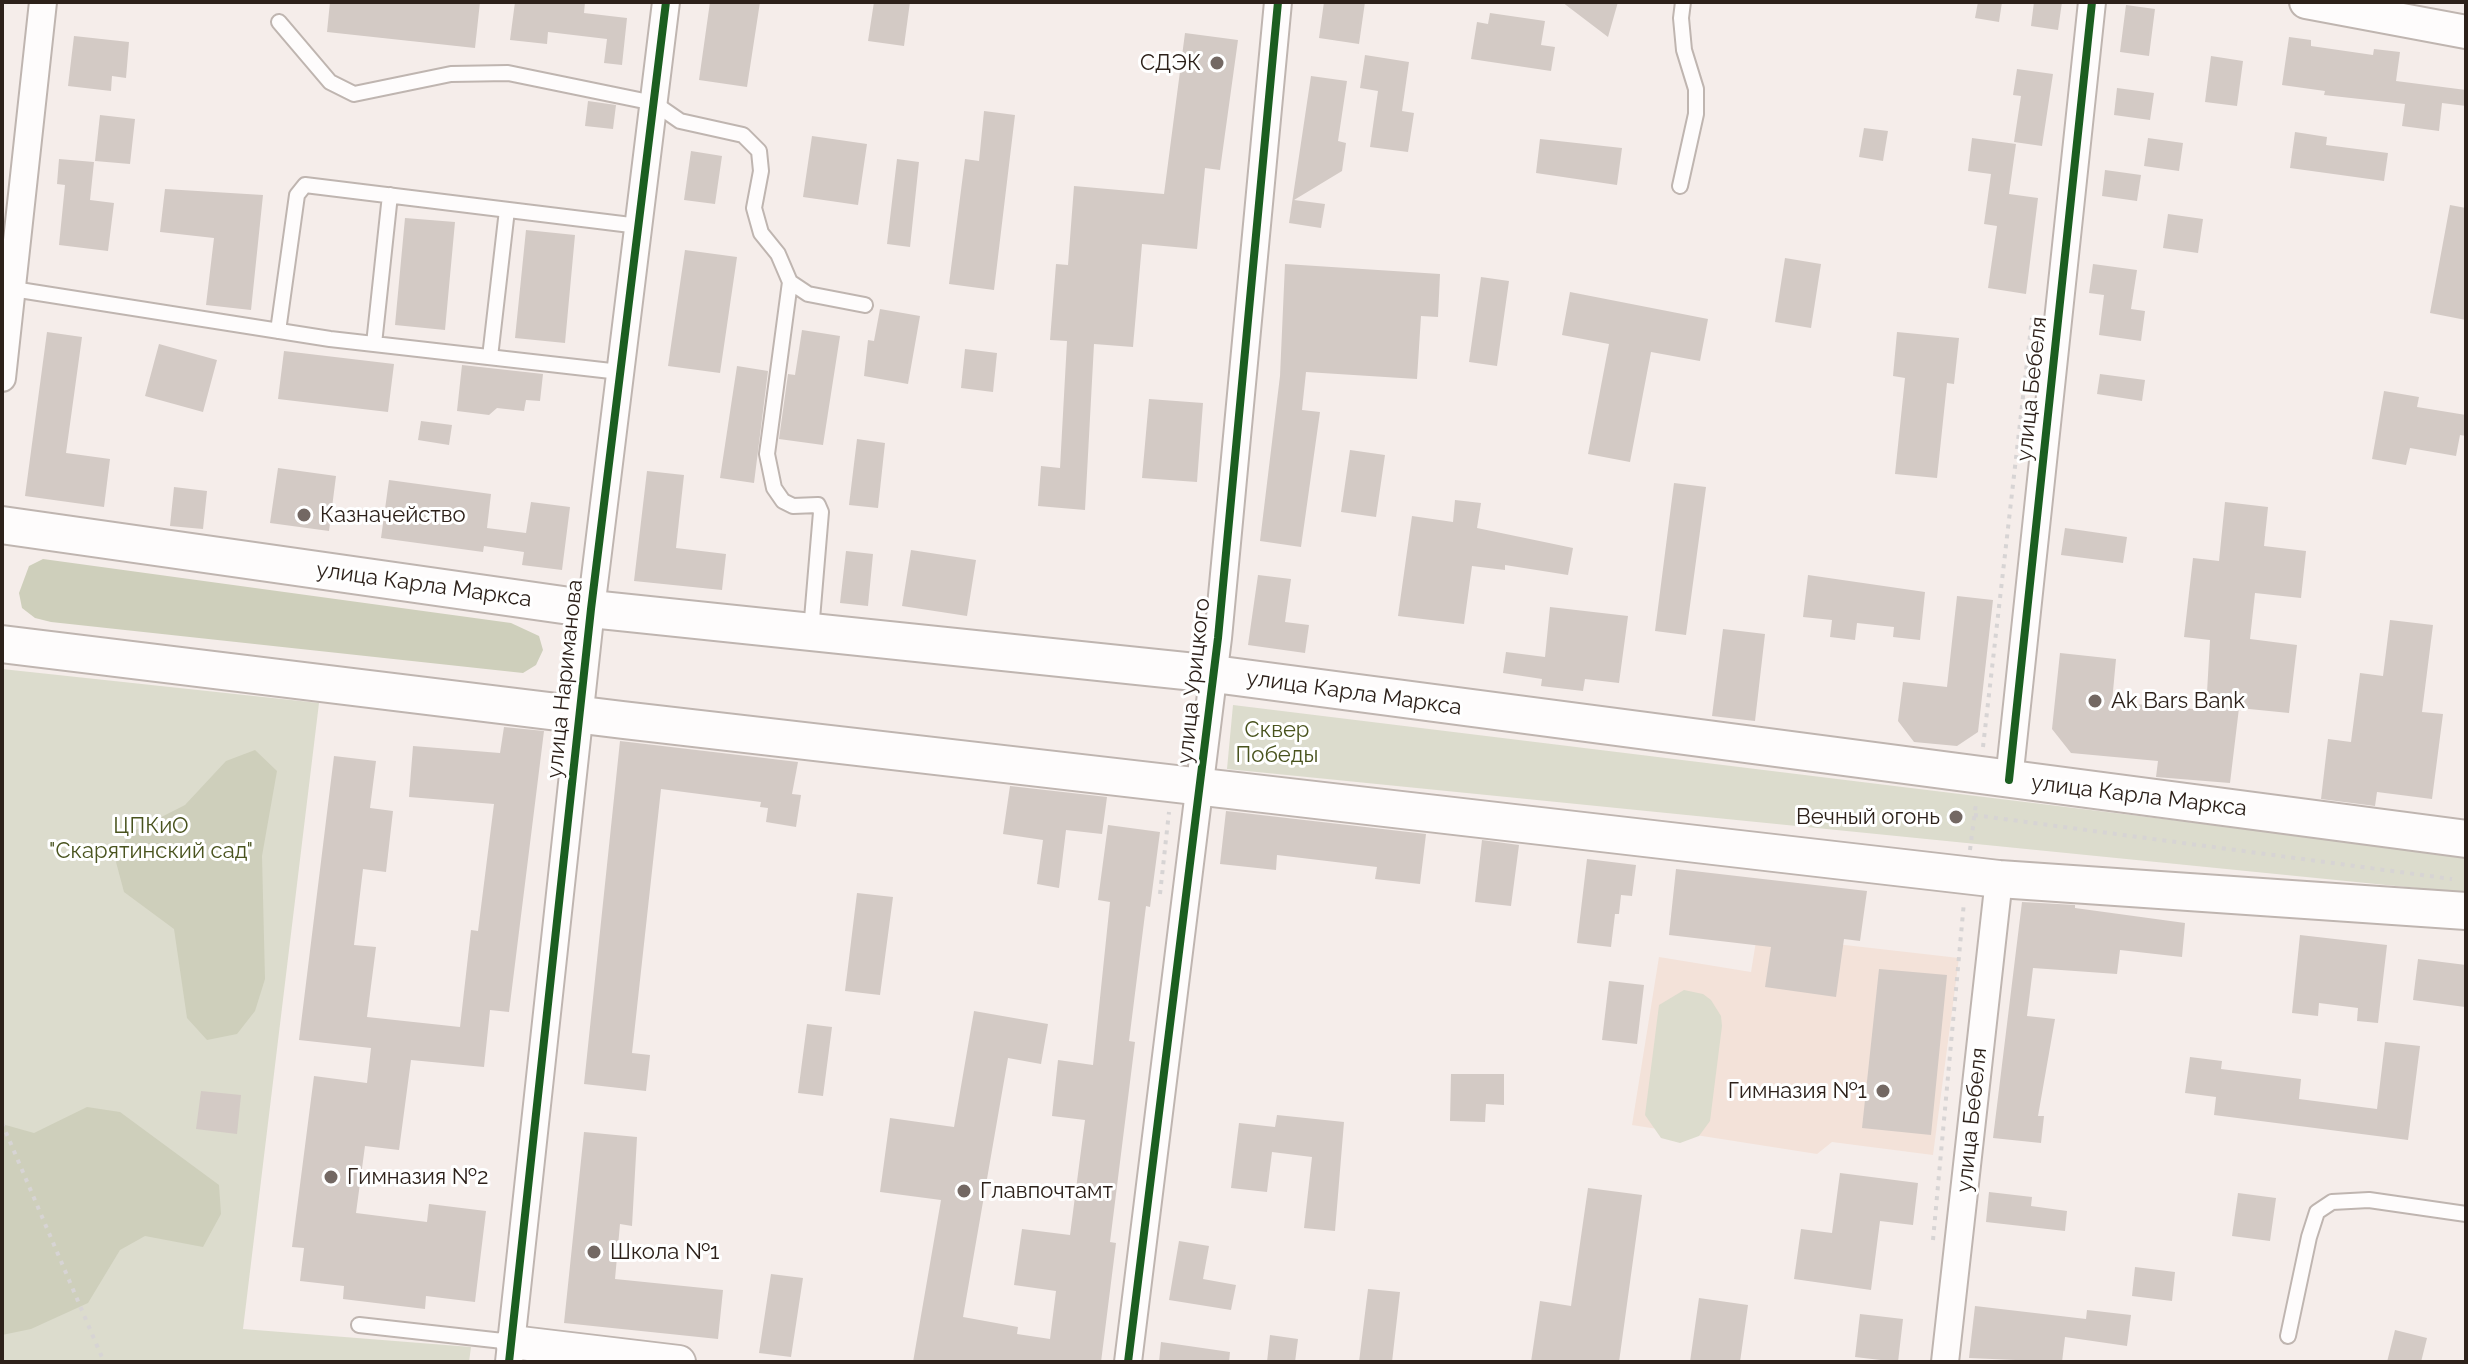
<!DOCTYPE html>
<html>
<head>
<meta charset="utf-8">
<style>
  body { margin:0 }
  #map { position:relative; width:2468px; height:1364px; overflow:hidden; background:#f5edea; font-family:Raleway,sans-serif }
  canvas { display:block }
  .frame { position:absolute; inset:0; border:4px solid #2d211a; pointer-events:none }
</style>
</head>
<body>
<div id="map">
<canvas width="2468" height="1364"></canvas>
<div class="frame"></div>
</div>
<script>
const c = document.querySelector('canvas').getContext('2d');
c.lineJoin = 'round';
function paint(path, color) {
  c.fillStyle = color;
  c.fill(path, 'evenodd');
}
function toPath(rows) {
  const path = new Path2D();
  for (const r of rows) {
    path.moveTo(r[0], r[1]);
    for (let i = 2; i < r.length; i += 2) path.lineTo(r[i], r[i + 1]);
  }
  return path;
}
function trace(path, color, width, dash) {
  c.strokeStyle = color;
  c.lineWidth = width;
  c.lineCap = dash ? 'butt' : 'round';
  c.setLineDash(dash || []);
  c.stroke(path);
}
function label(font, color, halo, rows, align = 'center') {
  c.font = font + ' Raleway,sans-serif';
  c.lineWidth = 6;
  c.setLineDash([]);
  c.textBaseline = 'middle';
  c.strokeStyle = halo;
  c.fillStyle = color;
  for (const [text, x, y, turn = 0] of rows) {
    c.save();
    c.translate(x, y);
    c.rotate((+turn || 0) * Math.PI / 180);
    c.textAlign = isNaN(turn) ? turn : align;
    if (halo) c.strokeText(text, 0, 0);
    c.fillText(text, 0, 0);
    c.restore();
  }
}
paint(toPath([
  [1757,935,1959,958,1933,1155,1832,1142,1817,1154,1632,1125,1659,957,1751,972]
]), '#f3e2d9');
paint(toPath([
  [2,669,319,703,243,1329,471,1347,469,1362,2,1362],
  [1233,705,2466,856,2466,893,1227,769],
  [1684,990,1703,994,1711,1000,1721,1016,1722,1026,1710,1121,1699,1136,1680,1143,1661,1138,1645,1115,1659,1005]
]), '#dcdccd');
paint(toPath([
  [43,559,511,623,539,636,543,650,536,665,523,673,51,622,35,618,22,608,19,593,29,566],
  [255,750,277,771,262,856,265,979,255,1011,237,1034,207,1040,187,1018,174,929,124,892,116,862,128,834,185,805,226,761],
  [87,1107,120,1112,219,1185,221,1214,203,1247,145,1236,120,1250,88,1303,31,1329,2,1335,2,1124,34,1133]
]), '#cecfbb');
paint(toPath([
  [330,2,480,2,475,48,327,32],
  [515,2,585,2,584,13,627,18,622,65,604,63,607,39,548,32,547,44,510,40],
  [710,2,760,2,747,87,699,80],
  [874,2,910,2,904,46,868,41],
  [1324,2,1365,2,1359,44,1319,38],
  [1562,2,1618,2,1608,37],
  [1978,2,2002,2,1999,22,1975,18],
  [2034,2,2062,2,2058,30,2031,26],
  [2126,5,2155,9,2149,56,2120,52],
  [1490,13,1545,21,1541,45,1555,47,1551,71,1471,59,1477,22,1488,24],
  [1185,33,1238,40,1220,170,1205,168,1197,249,1142,244,1133,347,1094,344,1085,510,1038,506,1041,466,1060,468,1067,341,1050,340,1056,264,1068,265,1074,186,1164,194],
  [74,36,129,42,126,78,112,76,111,91,68,86],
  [2289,37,2311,40,2311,46,2373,55,2374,49,2400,52,2396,81,2466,90,2466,106,2442,103,2439,131,2402,126,2405,104,2324,95,2325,91,2282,85],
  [1365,55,1409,62,1402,111,1414,113,1408,152,1370,147,1378,91,1360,88],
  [2211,56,2243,61,2237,106,2205,102],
  [2017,69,2053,74,2042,146,2014,142,2021,96,2013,95],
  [1311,76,1347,81,1338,141,1346,143,1342,171,1294,200,1325,204,1321,228,1289,223],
  [2117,88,2154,93,2150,120,2114,115],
  [588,101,616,105,613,129,585,126],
  [984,111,1015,115,994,290,949,284,965,159,979,161],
  [100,115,135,119,130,164,95,161],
  [1864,128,1888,131,1883,161,1859,157],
  [2295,132,2327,137,2326,145,2388,153,2384,181,2290,168],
  [812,136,867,144,858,205,803,197],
  [1972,138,2016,144,2009,194,2038,198,2026,294,1988,288,1997,226,1984,224,1991,174,1968,171],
  [2148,138,2183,143,2179,171,2144,166],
  [1540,139,1622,148,1617,185,1536,173],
  [691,151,722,156,715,204,684,200],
  [59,159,94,162,90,200,114,203,108,251,59,245,65,185,57,184],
  [897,159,919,162,910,247,887,244],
  [2105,170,2141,175,2137,201,2102,196],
  [165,189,263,195,251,310,206,305,214,238,160,232],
  [2450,205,2466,208,2466,320,2430,313],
  [2168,214,2203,219,2198,253,2163,248],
  [405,218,455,222,445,330,395,325],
  [526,230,575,235,565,343,515,338],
  [685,250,737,257,720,373,668,366],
  [1785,258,1821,264,1811,328,1775,322],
  [1285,264,1440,274,1438,317,1421,316,1417,379,1306,372,1302,410,1320,412,1301,547,1260,541,1280,376],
  [2093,264,2137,270,2131,309,2145,311,2141,341,2099,335,2104,295,2089,293],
  [1481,277,1509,281,1497,366,1469,362],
  [1570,292,1708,319,1700,361,1651,352,1630,462,1588,454,1609,344,1562,335],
  [880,309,920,316,908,384,864,376,868,340,874,341],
  [802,330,840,336,823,445,779,439,788,374,795,375],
  [47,332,82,337,66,453,110,459,104,507,25,496],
  [1897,332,1959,338,1954,384,1947,383,1937,478,1895,474,1905,378,1893,376],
  [159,344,217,360,203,412,145,396],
  [965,349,997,353,993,392,961,388],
  [284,351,394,364,388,412,278,399],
  [462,365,543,374,540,401,526,400,524,411,497,408,489,415,457,411],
  [737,366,768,371,754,483,720,478],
  [2100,374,2145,380,2142,401,2097,394],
  [2384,391,2419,397,2417,407,2466,415,2466,436,2460,435,2456,456,2410,448,2406,465,2372,459],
  [1149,399,1203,403,1197,482,1142,478],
  [421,421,452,425,449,445,418,440],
  [857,439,885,443,878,508,849,505],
  [1350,450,1385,455,1376,517,1341,512],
  [278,468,336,476,329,531,270,523],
  [647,471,684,475,676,548,726,554,722,590,634,581],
  [389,480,491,494,487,528,526,533,531,502,570,507,562,570,522,565,524,552,484,546,483,552,381,538],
  [1674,483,1706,487,1686,635,1655,631],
  [174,487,207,491,203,529,170,526],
  [1455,500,1481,503,1477,528,1573,548,1568,575,1505,565,1505,570,1472,566,1464,624,1398,616,1412,516,1453,522],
  [2225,502,2268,507,2264,546,2306,551,2301,598,2255,593,2250,639,2297,645,2289,713,2239,708,2230,783,2156,777,2158,761,2071,753,2052,729,2060,653,2116,659,2112,702,2206,710,2210,640,2184,637,2193,558,2219,561],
  [2065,528,2127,537,2123,563,2061,555],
  [911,550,976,560,967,616,902,606],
  [846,551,873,554,868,606,840,603],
  [1258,575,1291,579,1285,622,1309,625,1305,653,1248,645],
  [1808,575,1925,592,1920,640,1893,637,1894,627,1857,623,1855,640,1830,637,1832,620,1803,617],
  [1957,596,1993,600,1978,732,1957,746,1914,742,1898,721,1903,682,1947,687],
  [1550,607,1628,616,1619,683,1585,679,1583,691,1541,686,1542,679,1503,673,1506,652,1545,657],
  [2390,620,2433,625,2422,712,2443,714,2432,799,2377,792,2375,806,2321,799,2328,739,2351,742,2360,673,2383,676],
  [1723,629,1765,634,1755,721,1712,716],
  [504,727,544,731,509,1012,490,1010,484,1067,411,1060,399,1150,365,1146,356,1213,427,1222,429,1204,486,1211,475,1302,426,1296,425,1309,343,1299,344,1286,300,1281,304,1248,292,1247,314,1076,367,1083,371,1048,299,1040,334,756,376,761,370,808,393,811,386,872,363,869,354,945,376,947,367,1017,460,1027,471,930,478,931,494,804,409,797,413,746,500,753],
  [620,741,798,762,792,794,801,795,796,827,766,822,768,808,760,807,761,802,661,789,632,1053,650,1055,646,1091,584,1084],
  [1010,786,1107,797,1102,834,1066,830,1059,888,1037,884,1043,840,1003,834],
  [1226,811,1426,834,1420,884,1375,879,1377,867,1277,855,1276,870,1220,864],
  [1108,825,1160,832,1150,907,1146,906,1129,1041,1135,1042,1110,1242,1116,1243,1101,1362,913,1362,941,1200,880,1192,890,1118,954,1127,974,1011,1048,1024,1041,1064,1008,1058,963,1317,1018,1327,1017,1334,1050,1339,1056,1291,1014,1285,1022,1229,1070,1235,1085,1120,1052,1116,1058,1060,1093,1065,1110,902,1098,900],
  [1482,840,1519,845,1511,906,1475,902],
  [1587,859,1636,865,1632,896,1621,895,1619,914,1615,914,1611,947,1577,943],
  [1676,869,1867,891,1860,941,1844,939,1836,997,1765,987,1771,947,1669,935],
  [857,893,893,897,880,995,845,991],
  [2022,902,2075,905,2075,908,2185,923,2182,957,2120,950,2117,974,2033,968,2027,1016,2055,1019,2038,1116,2044,1116,2041,1143,1993,1138],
  [2300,935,2387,945,2378,1023,2357,1021,2358,1008,2319,1003,2318,1016,2292,1013],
  [2418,959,2466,965,2465,1007,2413,1000],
  [1879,969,1947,975,1931,1135,1862,1128],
  [1609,981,1644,985,1637,1044,1602,1040],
  [807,1024,832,1027,823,1096,798,1093],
  [2385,1042,2420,1046,2408,1140,2214,1115,2216,1097,2185,1093,2190,1057,2222,1061,2221,1069,2301,1079,2299,1099,2377,1109],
  [1451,1074,1504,1074,1504,1105,1486,1104,1485,1122,1450,1121],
  [201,1091,241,1095,237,1134,196,1129],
  [1277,1115,1344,1122,1335,1231,1304,1228,1312,1157,1272,1152,1267,1192,1231,1188,1239,1123,1275,1127],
  [584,1132,637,1137,632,1226,620,1224,615,1279,723,1290,718,1339,564,1323],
  [1840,1173,1918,1183,1913,1225,1880,1221,1871,1290,1794,1279,1801,1229,1832,1233],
  [1588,1188,1642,1195,1619,1362,1531,1362,1540,1301,1571,1306],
  [1989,1192,2032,1197,2031,1206,2067,1211,2065,1231,1986,1222],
  [2238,1193,2276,1198,2270,1241,2232,1236],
  [1179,1241,1209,1246,1203,1279,1236,1285,1231,1310,1169,1300],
  [2135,1267,2175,1272,2172,1301,2132,1296],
  [771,1274,803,1278,791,1357,759,1353],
  [1368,1289,1400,1292,1392,1362,1359,1362],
  [1699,1298,1748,1305,1740,1362,1690,1362],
  [1975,1306,2086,1319,2087,1310,2131,1315,2127,1346,2065,1337,2062,1362,1969,1358],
  [1860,1314,1903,1319,1898,1362,1855,1357],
  [2395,1330,2427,1338,2421,1362,2387,1362],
  [1270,1335,1298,1339,1295,1362,1267,1362],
  [1161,1342,1230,1352,1229,1362,1159,1362]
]), '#d3cac5');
const service = toPath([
  [279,22,330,82,354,94,451,74,508,73,654,103,680,121,743,135,759,151,761,171,754,208,761,233,778,254,790,282,808,294,865,305],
  [1680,186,1696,114,1696,89,1684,50,1681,18,1683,2],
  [790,282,767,454,774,488,783,501,793,506,818,505,821,512,811,631],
  [13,289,330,339,620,372],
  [278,331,297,195,305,185,639,226],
  [374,344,390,195],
  [490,357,507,210],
  [359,1325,512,1342],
  [2288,1336,2309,1237,2317,1212,2332,1202,2369,1200,2466,1214]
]);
const minor = toPath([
  [2,378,43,2],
  [2009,780,2092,2],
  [509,1362,591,609,666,2],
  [1128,1362,1218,638,1278,2],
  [1945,1362,1999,879]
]);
const tertiary = toPath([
  [2306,2,2466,32],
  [512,1342,679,1362]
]);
const secondary = toPath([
  [2,525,591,609,1214,674,2466,839],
  [2,644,623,720,1999,879,2466,911]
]);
trace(service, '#bfb5b0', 18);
trace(minor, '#bfb5b0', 30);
trace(tertiary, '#bfb5b0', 36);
trace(secondary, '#bfb5b0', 40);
trace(toPath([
  [1983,747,2032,318],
  [1974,815,2452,879],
  [1970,850,1976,803],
  [1160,894,1169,812],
  [2,1123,104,1362],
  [1933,1240,1964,902]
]), '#d7d4d4', 4, [4, 6]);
trace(service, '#fefcfc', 14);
trace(minor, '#fefcfc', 26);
trace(tertiary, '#fefcfc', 32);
trace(secondary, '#fefcfc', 36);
trace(toPath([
  [2009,780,2092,2],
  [509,1362,591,609,666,2],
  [1128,1362,1218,638,1278,2]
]), '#1b5e20', 8);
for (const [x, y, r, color] of [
  [1217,63,8,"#736863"],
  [304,515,8,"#736863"],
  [2095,701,8,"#736863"],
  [1956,817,8,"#736863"],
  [1883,1091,8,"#736863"],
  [331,1177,8,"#736863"],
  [964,1191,8,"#736863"],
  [594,1252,8,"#736863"]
]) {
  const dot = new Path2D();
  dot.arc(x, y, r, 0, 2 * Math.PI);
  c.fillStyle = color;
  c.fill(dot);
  trace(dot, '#fff', 3);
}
label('22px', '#2d211a', '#fff', [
  ["СДЭК",1201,63,"right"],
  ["Казначейство",320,515],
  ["Ak Bars Bank",2111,701],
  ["Вечный огонь",1940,817,"right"],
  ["Гимназия №1",1867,1091,"right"],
  ["Гимназия №2",347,1177],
  ["Главпочтамт",980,1191],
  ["Школа №1",610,1252]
], 'left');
label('22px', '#2d211a', '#fff', [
  ["улица Бебеля",2032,389,-84],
  ["улица Карла Маркса",424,585,8],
  ["улица Нариманова",565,679,-84],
  ["улица Урицкого",1194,681,-84],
  ["улица Карла Маркса",1354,693,8],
  ["улица Карла Маркса",2139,796,7],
  ["улица Бебеля",1972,1120,-84]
]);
label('22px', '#49531e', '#fff', [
  ["Сквер",1277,730],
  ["Победы",1277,755],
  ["ЦПКиО",151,826],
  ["\"Скарятинский сад\"",151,851]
]);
</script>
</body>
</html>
